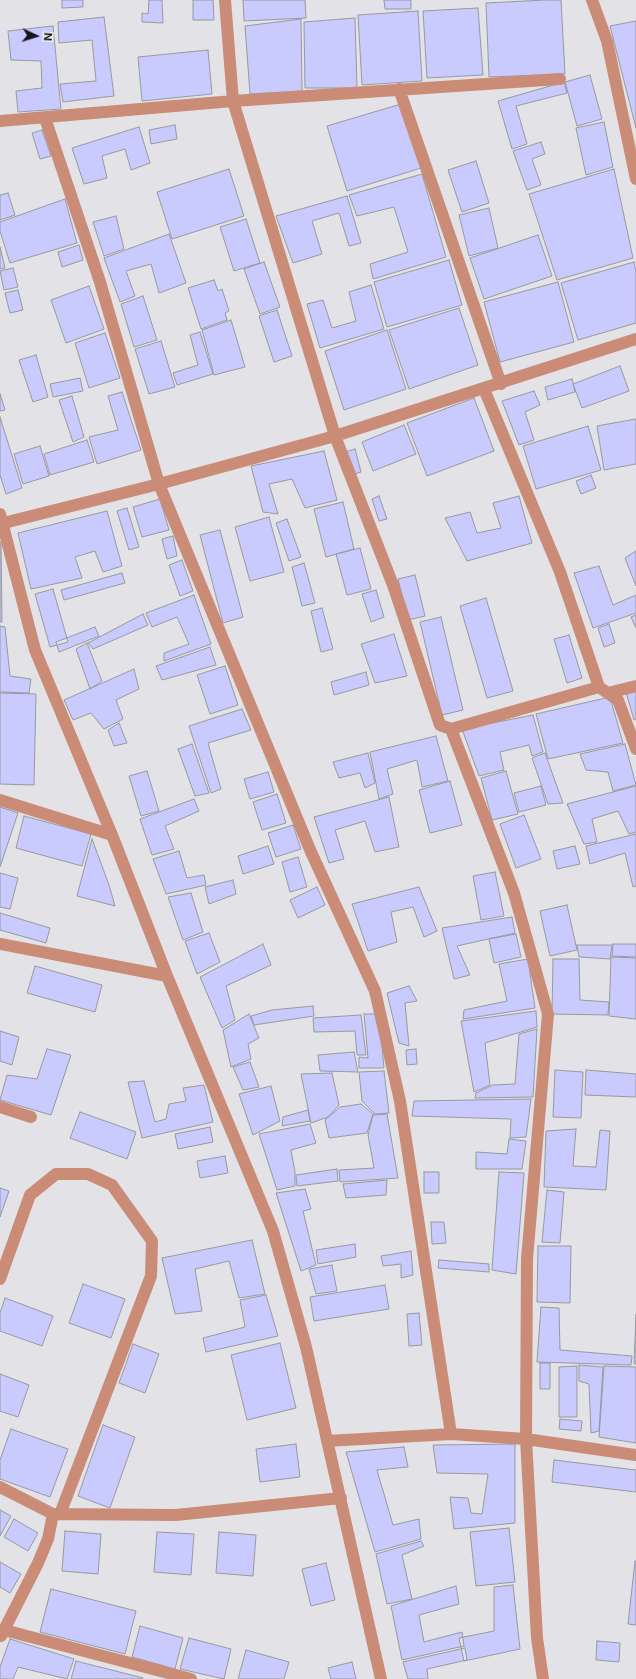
<!DOCTYPE html>
<html>
<head>
<meta charset="utf-8">
<style>
  body { margin:0 }
  #map { position:relative; width:636px; height:1679px; overflow:hidden; background:#e3e3e7; font-family:Inter,sans-serif }
  canvas { display:block }
  .north { position:absolute; left:16px; top:16px; width:40px; height:40px; -webkit-text-stroke:3px #f0f1f5; paint-order:stroke; rotate:94deg; font-size:11px; font-weight:700; line-height:16px; text-align:center; color:#171718 }
  .north::after { content:''; display:block; margin:auto; width:14px; height:18px; background:#171718; clip-path:polygon(50% 0,100% 100%,50% 72%,0 100%) }
</style>
</head>
<body>
<div id="map">
<canvas width="636" height="1679"></canvas>
<div class="north">N</div>
</div>
<script>
const c = document.querySelector('canvas').getContext('2d');
c.lineJoin = 'round';
function paint(path, color) {
  c.fillStyle = color;
  c.fill(path, 'evenodd');
}
function toPath(rows) {
  const path = new Path2D();
  for (const r of rows) {
    path.moveTo(r[0], r[1]);
    for (let i = 2; i < r.length; i += 2) path.lineTo(r[i], r[i + 1]);
  }
  return path;
}
function trace(path, color, width, dash) {
  c.strokeStyle = color;
  c.lineWidth = width;
  c.lineCap = dash ? 'butt' : 'round';
  c.setLineDash(dash || []);
  c.stroke(path);
}
const building = toPath([
  [62,0,83,0,83,7,62,8,62,0],
  [149,0,162,0,163,23,142,22,142,13,148,14,149,0],
  [193,0,213,0,214,20,193,20,193,0],
  [243,0,305,0,306,18,244,21,243,0],
  [384,0,411,0,411,9,385,9,384,0],
  [545,0,561,0,565,74,489,77,486,3,545,0],
  [478,8,483,75,427,78,423,11,478,8],
  [418,11,422,81,362,85,358,15,418,11],
  [104,17,114,96,63,102,60,84,96,81,92,40,59,43,58,22,104,17],
  [355,18,357,88,305,88,304,22,355,18],
  [301,19,302,91,250,94,245,26,301,19],
  [636,21,636,128,610,26,636,21],
  [53,26,61,109,18,112,16,91,42,88,41,61,11,60,8,31,53,26],
  [208,50,212,94,142,101,138,57,208,50],
  [590,75,602,119,577,126,565,82,590,75],
  [564,82,567,93,516,106,527,144,512,149,498,101,564,82],
  [401,104,421,168,347,191,327,126,401,104],
  [604,122,613,167,586,175,576,128,604,122],
  [175,125,177,139,151,144,149,130,175,125],
  [139,127,150,163,131,170,125,149,102,156,107,178,84,184,72,148,139,127],
  [42,130,51,156,40,159,32,133,42,130],
  [541,142,545,154,532,159,541,185,527,190,513,151,541,142],
  [476,161,489,203,462,212,448,170,476,161],
  [229,169,244,216,172,239,157,192,229,169],
  [614,169,633,258,557,280,529,194,614,169],
  [422,174,446,257,373,279,370,264,408,252,394,207,357,216,349,195,422,174],
  [8,193,15,215,0,220,0,195,8,193],
  [347,196,361,243,349,246,339,213,312,221,322,254,293,263,276,216,347,196],
  [65,199,77,243,10,263,0,231,0,222,65,199],
  [489,208,498,248,469,256,459,215,489,208],
  [116,216,124,249,104,256,93,222,116,216],
  [246,219,260,263,234,271,220,227,246,219],
  [169,234,186,283,159,293,151,264,126,271,135,296,120,302,104,258,169,234],
  [538,235,552,276,484,299,470,258,538,235],
  [79,245,83,260,62,267,58,252,79,245],
  [0,247,5,268,0,269,0,247],
  [449,260,462,305,387,327,374,282,449,260],
  [264,262,280,307,260,314,244,269,264,262],
  [634,262,636,272,636,323,578,340,561,283,634,262],
  [13,268,18,287,4,290,0,271,13,268],
  [214,280,218,291,222,289,229,311,225,313,227,320,201,329,188,288,214,280],
  [558,282,574,342,500,362,484,302,558,282],
  [371,285,384,329,320,348,307,304,323,300,332,328,356,321,349,292,371,285],
  [89,286,104,329,66,343,51,300,89,286],
  [18,290,23,310,10,313,5,293,18,290],
  [143,296,157,340,134,347,121,304,143,296],
  [459,308,478,365,409,389,389,330,459,308],
  [277,310,292,356,274,362,259,316,277,310],
  [231,320,245,367,214,375,202,330,231,320],
  [387,330,406,389,344,410,325,351,387,330],
  [200,332,213,374,177,385,173,373,198,365,190,335,200,332],
  [105,333,120,378,89,388,75,343,105,333],
  [161,341,175,387,149,394,135,349,161,341],
  [36,355,48,397,33,402,19,360,36,355],
  [620,366,629,391,582,408,573,384,620,366],
  [80,378,83,391,53,397,50,384,80,378],
  [572,379,575,392,548,400,545,387,572,379],
  [534,391,540,405,525,412,534,440,519,445,502,401,534,391],
  [122,392,141,450,97,464,89,437,118,430,108,396,122,392],
  [0,394,5,410,0,411,0,394],
  [72,396,84,437,73,442,59,400,72,396],
  [474,398,494,451,427,476,407,423,474,398],
  [0,417,22,488,6,494,0,475,0,417],
  [636,419,636,464,604,470,597,426,636,419],
  [404,425,416,454,373,471,362,442,404,425],
  [588,426,601,470,536,489,523,446,588,426],
  [87,440,94,462,50,475,44,454,87,440],
  [40,446,49,476,23,484,14,454,40,446],
  [355,449,361,472,352,475,345,452,355,449],
  [324,451,337,500,305,508,292,479,269,484,278,514,263,512,251,466,324,451],
  [591,475,596,488,581,494,576,481,591,475],
  [379,496,387,519,379,521,372,499,379,496],
  [519,496,532,543,467,561,445,518,470,512,477,533,501,528,493,503,519,496],
  [160,499,169,530,142,537,133,507,160,499],
  [343,502,354,549,326,557,314,509,343,502],
  [127,508,139,547,129,550,117,511,127,508],
  [107,511,122,566,103,572,95,551,75,557,82,578,31,589,18,533,107,511],
  [269,517,284,572,250,581,235,527,269,517],
  [287,519,301,557,289,561,276,523,287,519],
  [220,530,243,617,223,623,200,535,220,530],
  [173,536,177,556,167,559,162,539,173,536],
  [0,542,1,542,2,622,0,622,0,542],
  [360,548,371,589,347,595,336,554,360,548],
  [636,551,636,586,625,558,636,551],
  [182,560,193,591,180,596,169,565,182,560],
  [304,563,315,603,302,606,292,567,304,563],
  [599,566,613,605,636,595,636,613,593,628,574,573,599,566],
  [122,573,125,583,64,600,61,590,122,573],
  [415,575,425,616,408,620,398,579,415,575],
  [53,589,68,642,50,647,35,594,53,589],
  [376,590,384,617,371,622,362,594,376,590],
  [194,595,211,644,164,661,164,653,189,644,177,617,152,627,146,613,194,595],
  [486,598,513,691,487,698,460,606,486,598],
  [322,608,333,649,321,652,311,611,322,608],
  [143,614,148,625,93,649,88,643,143,614],
  [636,615,636,628,631,617,636,615],
  [441,617,463,710,442,715,420,622,441,617],
  [609,624,615,643,604,647,598,628,609,624],
  [0,626,5,627,10,676,31,679,29,693,0,692,0,626],
  [95,627,99,636,59,652,56,642,95,627],
  [394,634,407,676,375,683,361,644,394,634],
  [569,635,582,678,567,683,554,639,569,635],
  [87,643,102,681,90,689,76,649,87,643],
  [210,647,216,665,162,680,156,666,210,647],
  [225,666,238,705,210,714,197,675,225,666],
  [134,669,139,689,116,700,123,719,104,729,91,713,73,720,64,700,134,669],
  [366,672,369,685,334,695,331,682,366,672],
  [636,690,636,719,634,720,626,692,636,690],
  [0,693,36,694,34,785,0,784,0,693],
  [610,697,623,743,548,759,536,714,610,697],
  [242,709,251,730,208,743,221,789,211,793,189,726,242,709],
  [533,715,543,752,532,756,529,745,500,752,504,770,479,776,462,729,533,715],
  [119,723,127,743,114,746,108,730,119,723],
  [436,736,448,781,422,787,417,760,387,769,393,794,379,799,370,752,436,736],
  [192,744,209,793,195,796,178,749,192,744],
  [625,744,636,785,613,791,608,772,586,770,580,754,625,744],
  [368,753,375,783,365,788,360,773,339,778,333,762,368,753],
  [545,753,563,803,548,804,532,758,545,753],
  [147,771,159,811,141,816,129,776,147,771],
  [506,771,518,814,492,820,481,778,506,771],
  [268,772,274,792,250,799,244,779,268,772],
  [450,781,462,825,430,833,419,790,450,781],
  [541,786,546,805,519,812,514,793,541,786],
  [636,786,636,832,629,834,618,811,592,819,597,842,584,844,567,804,636,786],
  [277,794,286,823,262,830,253,802,277,794],
  [389,797,399,847,375,852,365,821,335,830,344,859,329,863,314,817,389,797],
  [194,799,199,811,165,826,174,849,152,855,140,819,194,799],
  [0,807,18,813,0,867,0,807],
  [524,815,541,859,516,868,500,824,524,815],
  [24,816,91,834,82,866,16,848,24,816],
  [293,825,301,849,276,857,268,833,293,825],
  [636,834,636,886,633,887,625,853,590,864,586,846,636,834],
  [92,839,109,885,115,906,77,896,92,839],
  [268,846,274,864,243,874,238,856,268,846],
  [575,846,580,864,557,869,553,851,575,846],
  [179,851,187,878,204,875,206,885,166,894,153,859,179,851],
  [298,857,307,887,290,892,282,862,298,857],
  [495,872,504,916,481,920,473,876,495,872],
  [0,873,18,878,10,909,0,907,0,873],
  [233,880,236,894,209,904,205,887,233,880],
  [317,887,325,905,298,918,290,900,317,887],
  [419,887,437,931,424,937,413,907,391,912,397,942,368,951,352,904,419,887],
  [191,893,203,932,183,940,168,897,191,893],
  [567,905,577,950,550,956,540,911,567,905],
  [0,913,50,928,46,943,0,930,0,913],
  [512,917,515,933,457,946,470,975,454,979,442,928,512,917],
  [209,933,220,962,197,974,185,941,209,933],
  [516,934,521,957,494,963,489,939,516,934],
  [263,944,271,965,226,986,235,1020,222,1028,200,977,263,944],
  [613,944,636,944,636,957,612,956,613,944],
  [577,945,612,945,610,959,579,957,577,945],
  [611,957,636,958,636,1019,609,1016,611,957],
  [528,959,535,1008,463,1019,464,1010,507,1001,499,964,528,959],
  [553,959,579,959,580,1000,609,1002,608,1015,552,1014,553,959],
  [35,966,102,985,95,1012,27,993,35,966],
  [409,986,417,1001,405,1003,409,1046,399,1043,387,993,409,986],
  [313,1006,314,1016,254,1025,251,1016,272,1010,313,1006],
  [536,1011,537,1027,485,1043,490,1085,474,1092,461,1021,536,1011],
  [249,1014,259,1038,248,1044,251,1059,231,1067,223,1030,249,1014],
  [364,1014,379,1014,384,1068,359,1068,359,1057,368,1058,364,1014],
  [361,1015,366,1055,357,1055,355,1031,314,1032,313,1018,361,1015],
  [537,1029,533,1097,475,1098,476,1093,493,1085,515,1084,519,1034,537,1029],
  [0,1031,19,1037,12,1065,0,1061,0,1031],
  [47,1049,71,1055,51,1115,0,1100,7,1075,37,1079,47,1049],
  [416,1049,417,1064,407,1065,406,1050,416,1049],
  [354,1052,358,1072,320,1071,318,1055,354,1052],
  [250,1062,259,1087,243,1090,233,1067,250,1062],
  [555,1070,583,1072,581,1118,553,1117,555,1070],
  [586,1070,636,1074,636,1097,585,1095,586,1070],
  [384,1071,389,1113,375,1114,362,1101,359,1072,384,1071],
  [332,1073,339,1105,328,1117,311,1123,301,1074,332,1073],
  [144,1081,155,1122,166,1119,169,1104,186,1101,183,1088,204,1085,213,1122,142,1138,128,1082,144,1081],
  [271,1086,280,1121,253,1135,239,1094,271,1086],
  [531,1099,526,1137,510,1138,511,1119,412,1116,414,1101,531,1099],
  [361,1104,373,1114,367,1133,329,1138,325,1120,340,1107,361,1104],
  [308,1110,310,1121,282,1126,283,1117,308,1110],
  [80,1112,136,1132,127,1159,70,1138,80,1112],
  [387,1114,398,1178,340,1182,339,1170,374,1168,368,1135,373,1115,387,1114],
  [310,1124,316,1143,291,1150,295,1172,295,1186,277,1190,259,1134,310,1124],
  [210,1127,213,1142,178,1149,175,1134,210,1127],
  [576,1129,573,1166,596,1167,600,1130,610,1131,606,1190,544,1187,546,1131,576,1129],
  [509,1139,526,1141,522,1169,476,1169,476,1152,507,1154,509,1139],
  [225,1156,228,1173,200,1178,197,1161,225,1156],
  [337,1169,338,1181,297,1186,296,1175,337,1169],
  [424,1172,439,1172,439,1193,424,1193,424,1172],
  [499,1172,524,1173,516,1274,492,1270,499,1172],
  [387,1180,386,1195,346,1198,343,1184,387,1180],
  [0,1188,9,1191,0,1217,0,1188],
  [305,1189,311,1209,303,1211,316,1265,301,1271,276,1193,305,1189],
  [547,1190,564,1192,560,1243,542,1242,547,1190],
  [431,1222,444,1222,446,1243,432,1244,431,1222],
  [252,1240,265,1294,239,1298,229,1261,195,1269,202,1311,175,1314,162,1258,252,1240],
  [355,1244,356,1257,318,1264,316,1250,355,1244],
  [538,1246,571,1246,570,1303,537,1302,538,1246],
  [411,1251,413,1275,401,1278,401,1264,383,1266,381,1256,411,1251],
  [439,1260,489,1264,489,1272,438,1268,439,1260],
  [332,1265,337,1291,316,1294,309,1269,332,1265],
  [83,1284,125,1299,111,1338,69,1323,83,1284],
  [385,1285,389,1309,314,1321,310,1297,385,1285],
  [266,1295,278,1336,206,1352,203,1338,245,1327,240,1300,266,1295],
  [5,1298,53,1316,42,1346,0,1331,0,1313,5,1298],
  [541,1307,559,1308,560,1350,632,1356,631,1365,537,1362,541,1307],
  [419,1313,422,1345,409,1346,407,1314,419,1313],
  [636,1315,636,1364,634,1364,636,1315],
  [280,1343,296,1408,247,1420,231,1355,280,1343],
  [133,1344,159,1354,145,1393,119,1383,133,1344],
  [540,1363,550,1363,550,1389,540,1389,540,1363],
  [579,1365,603,1367,599,1431,591,1433,589,1384,579,1381,579,1365],
  [577,1366,577,1417,559,1417,559,1367,577,1366],
  [604,1366,636,1367,636,1443,599,1437,604,1366],
  [0,1374,29,1385,18,1417,0,1411,0,1374],
  [560,1419,582,1421,581,1431,559,1429,560,1419],
  [103,1425,135,1437,110,1508,78,1496,103,1425],
  [11,1429,68,1449,50,1497,0,1479,0,1460,11,1429],
  [296,1444,300,1477,260,1482,256,1449,296,1444],
  [515,1444,515,1523,454,1529,450,1497,468,1498,471,1513,482,1514,488,1474,437,1473,433,1445,515,1444],
  [404,1447,408,1467,377,1470,393,1525,419,1519,421,1539,375,1552,346,1452,404,1447],
  [554,1460,636,1470,636,1492,552,1482,554,1460],
  [0,1510,11,1516,0,1536,0,1510],
  [14,1519,38,1533,28,1551,4,1537,14,1519],
  [509,1528,515,1582,476,1586,470,1532,509,1528],
  [65,1531,101,1534,98,1574,62,1571,65,1531],
  [157,1532,194,1534,191,1575,154,1572,157,1532],
  [219,1532,256,1535,253,1576,216,1573,219,1532],
  [421,1541,424,1546,402,1555,412,1599,387,1604,376,1554,421,1541],
  [635,1561,636,1561,636,1625,628,1624,635,1561],
  [0,1562,21,1574,10,1593,0,1587,0,1562],
  [326,1563,335,1600,311,1606,302,1569,326,1563],
  [513,1585,520,1649,464,1661,459,1638,494,1631,494,1587,513,1585],
  [456,1586,459,1604,419,1615,424,1642,462,1632,464,1646,402,1660,391,1606,456,1586],
  [51,1589,136,1611,125,1654,40,1632,51,1589],
  [140,1626,183,1638,175,1669,132,1657,140,1626],
  [189,1638,231,1649,224,1679,180,1669,189,1638],
  [10,1639,74,1659,67,1679,18,1667,13,1679,0,1679,0,1667,10,1639],
  [597,1641,620,1643,619,1662,596,1660,597,1641],
  [465,1648,467,1660,427,1669,428,1679,408,1679,403,1662,465,1648],
  [246,1650,289,1662,284,1679,238,1679,246,1650],
  [76,1661,143,1678,143,1679,71,1679,76,1661],
  [352,1662,356,1679,331,1679,328,1668,352,1662]
]);
paint(building, '#c9cafe');
trace(building, '#98999c', 1);
trace(toPath([
  [225,0,233,101,335,436,393,585,440,725,451,729,514,893,548,1014,527,1259,526,1439,537,1638,543,1679],
  [592,0,607,41,636,179],
  [399,89,501,384],
  [45,118,100,282,159,484,311,852,375,991,400,1101,451,1434],
  [0,121,233,101,560,79],
  [484,389,560,572,599,687,618,700,636,749],
  [0,514,35,650,112,835,167,976,273,1231,306,1347,381,1679],
  [0,524,159,484,335,436,636,339],
  [608,693,636,686],
  [451,729,599,687],
  [0,800,112,835],
  [0,944,167,976],
  [0,1107,31,1117],
  [0,1279,30,1195,56,1174,88,1174,112,1185,152,1241,151,1276,60,1514],
  [327,1441,451,1434,526,1439,636,1455],
  [0,1487,53,1514,176,1515,341,1498],
  [4,1630,191,1679],
  [1,1636,38,1563,48,1539,53,1514]
]), '#ca8c77', 12);
</script>
</body>
</html>
